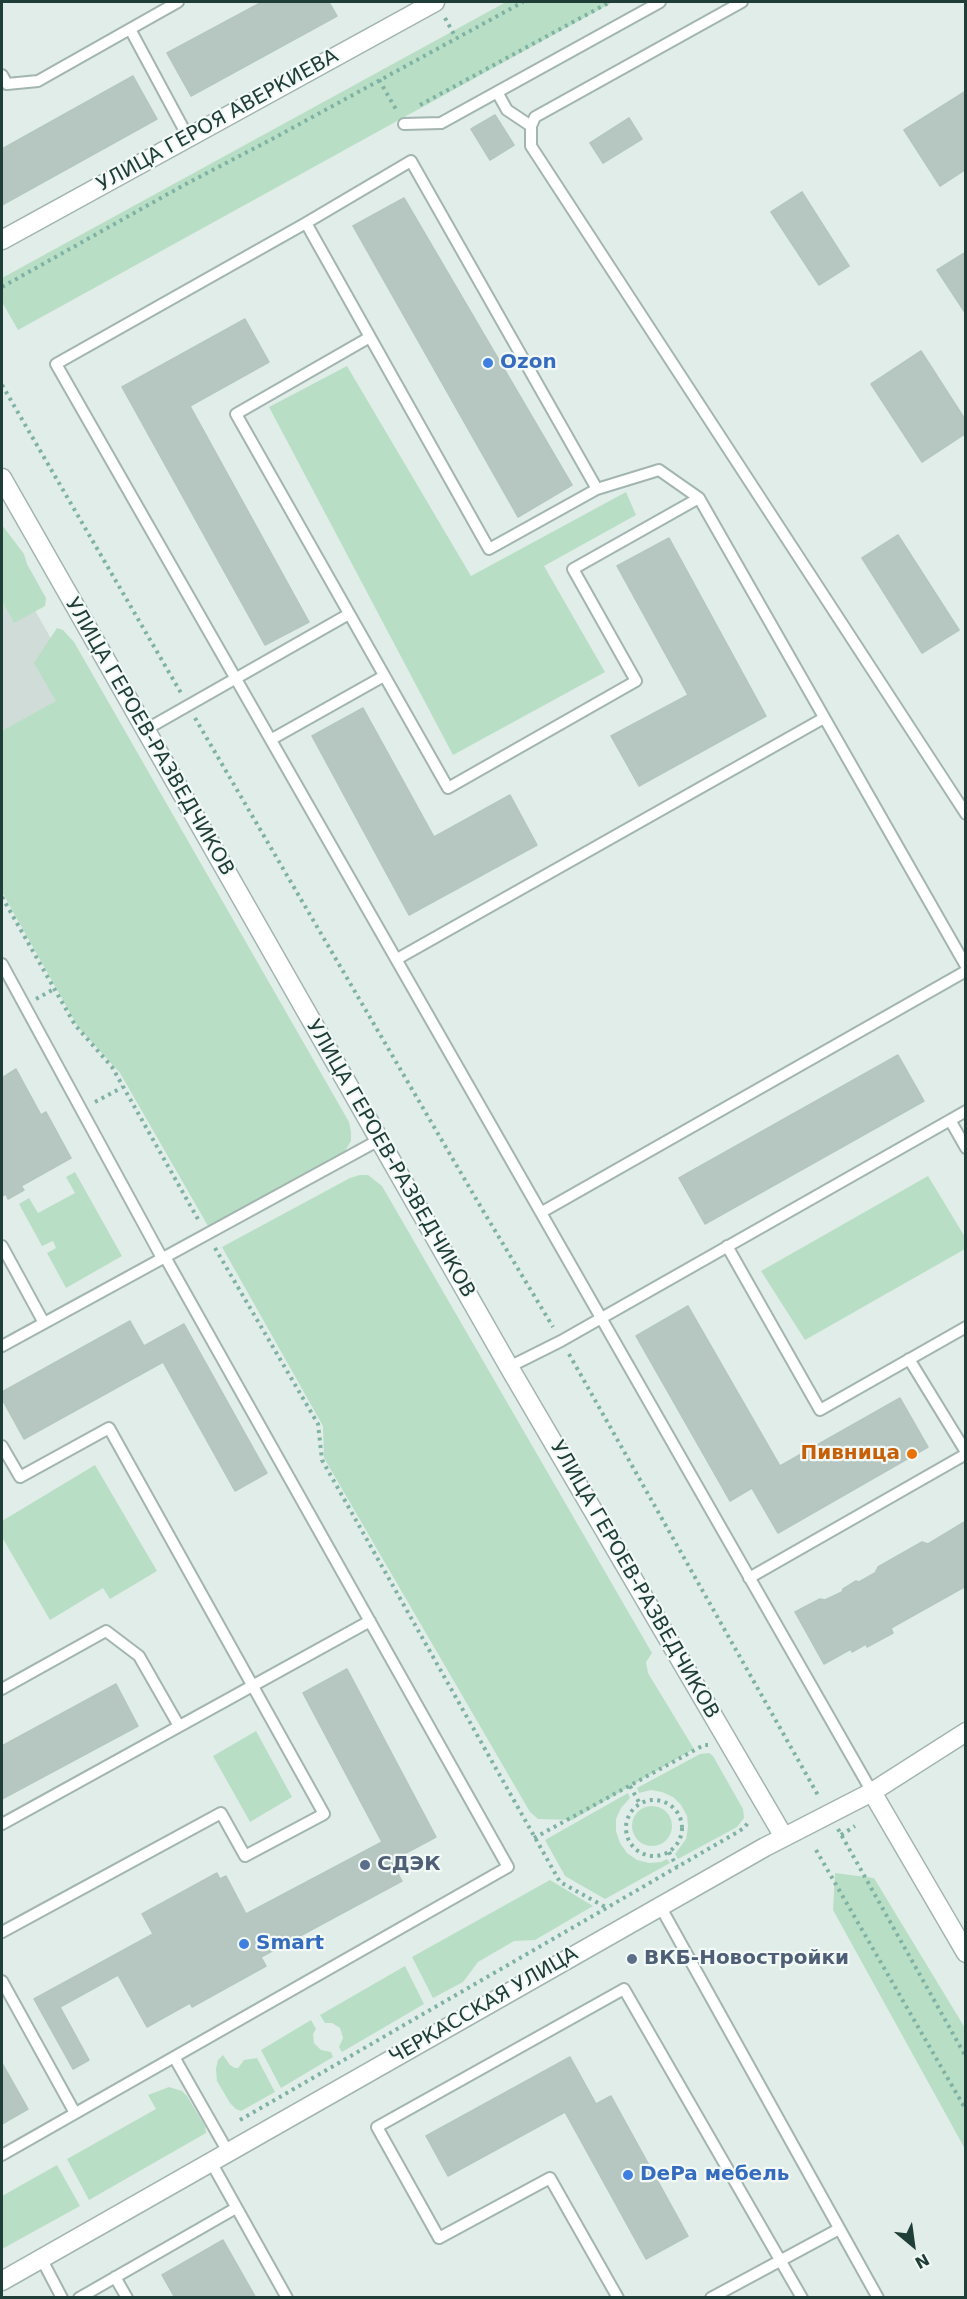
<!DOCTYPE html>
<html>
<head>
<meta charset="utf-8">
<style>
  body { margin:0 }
  #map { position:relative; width:967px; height:2299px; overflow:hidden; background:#e1ede8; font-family:"DejaVu Sans",sans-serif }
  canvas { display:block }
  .frame { position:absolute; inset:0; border:3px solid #203e38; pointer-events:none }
  .north { position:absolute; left:883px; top:2215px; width:60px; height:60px; -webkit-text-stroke:4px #f2f9f6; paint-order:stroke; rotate:151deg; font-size:16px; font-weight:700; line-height:24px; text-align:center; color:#203e38 }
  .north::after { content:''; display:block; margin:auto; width:21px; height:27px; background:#203e38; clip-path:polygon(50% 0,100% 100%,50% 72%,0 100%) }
</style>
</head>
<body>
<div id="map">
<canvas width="967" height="2299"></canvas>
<div class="frame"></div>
<div class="north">N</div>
</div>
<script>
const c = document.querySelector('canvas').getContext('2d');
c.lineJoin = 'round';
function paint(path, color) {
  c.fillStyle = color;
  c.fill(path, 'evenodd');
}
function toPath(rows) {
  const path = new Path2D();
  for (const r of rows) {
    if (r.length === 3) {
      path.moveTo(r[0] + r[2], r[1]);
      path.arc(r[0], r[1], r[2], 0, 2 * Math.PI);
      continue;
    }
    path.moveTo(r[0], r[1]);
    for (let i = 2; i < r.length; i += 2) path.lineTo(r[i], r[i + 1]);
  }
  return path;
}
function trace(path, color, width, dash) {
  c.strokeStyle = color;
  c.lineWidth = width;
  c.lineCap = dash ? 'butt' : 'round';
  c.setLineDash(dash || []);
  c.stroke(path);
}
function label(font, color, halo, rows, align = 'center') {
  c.font = font + ' "DejaVu Sans",sans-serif';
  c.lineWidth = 4.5;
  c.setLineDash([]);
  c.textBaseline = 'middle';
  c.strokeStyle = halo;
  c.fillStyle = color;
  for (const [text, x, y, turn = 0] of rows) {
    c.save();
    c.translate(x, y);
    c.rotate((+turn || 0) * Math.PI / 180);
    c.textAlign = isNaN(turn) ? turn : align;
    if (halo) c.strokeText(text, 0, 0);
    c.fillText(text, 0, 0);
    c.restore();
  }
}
paint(toPath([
  [2,552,89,706,2,756]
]), '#cfdcd7');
paint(toPath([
  [506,2,613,2,18,330,2,302,2,278],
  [347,366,471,576,626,492,636,515,544,566,605,672,453,755,269,407],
  [2,525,24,554,27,564,46,598,45,606,14,623,2,600],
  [57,628,63,630,74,642,349,1122,351,1132,351,1141,345,1151,338,1156,208,1226,120,1073,78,1027,2,892,2,731,56,701,34,663],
  [75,1172,122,1256,66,1288,47,1253,56,1248,53,1241,42,1246,19,1204,29,1198,38,1213,75,1193,66,1177],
  [360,1175,368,1175,382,1186,652,1653,646,1662,648,1673,694,1749,572,1820,538,1819,530,1812,324,1458,323,1426,222,1247,350,1178],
  [928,1176,965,1237,965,1249,805,1340,761,1271],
  [95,1465,157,1571,110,1599,103,1588,50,1620,2,1537,2,1521],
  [256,1731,292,1797,250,1822,213,1756],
  [709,1753,713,1756,743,1809,744,1818,737,1827,678,1859,675,1854,686,1839,688,1827,687,1816,681,1805,673,1797,662,1792,651,1790,639,1793,637,1788,700,1754],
  [628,1793,630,1798,621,1808,616,1819,616,1831,620,1843,627,1853,637,1860,649,1863,661,1862,667,1859,670,1863,605,1899,565,1876,545,1840],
  [652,1826,20],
  [835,1873,874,1878,965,2028,965,2149,833,1910],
  [550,1880,593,1906,535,1940,514,1941,478,1962,463,1982,433,1998,412,1957],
  [405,1966,424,2004,342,2052,339,2047,343,2038,340,2028,332,2023,325,2023,320,2015],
  [311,2020,316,2029,313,2034,314,2043,321,2050,331,2052,333,2057,281,2088,261,2050],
  [223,2055,230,2065,235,2068,238,2068,244,2060,257,2058,275,2092,241,2111,236,2109,230,2103,217,2081,216,2069,218,2060],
  [169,2087,182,2091,187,2096,205,2126,206,2133,89,2200,67,2159,156,2109,148,2095],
  [57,2165,80,2206,2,2249,2,2196]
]), '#b8dfc5');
const building = toPath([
  [262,2,329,2,337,16,191,96,167,53,262,2],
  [133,76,157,119,2,205,2,149,133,76],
  [966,91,966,169,940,186,904,130,966,91],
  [495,115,514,145,490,160,471,129,495,115],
  [629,118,642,139,603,163,590,143,629,118],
  [802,192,849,266,819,285,771,212,802,192],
  [404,198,572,485,518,517,353,226,404,198],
  [966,252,966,314,937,270,966,252],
  [245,319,269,362,190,406,309,622,265,645,122,387,245,319],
  [921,351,966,421,966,433,922,462,871,384,921,351],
  [898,535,959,630,922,653,862,558,898,535],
  [669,538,766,716,639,786,611,736,688,695,617,566,669,538],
  [363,708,434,837,510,795,537,845,409,915,312,736,363,708],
  [898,1055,924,1101,705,1224,679,1178,898,1055],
  [16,1069,41,1115,46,1112,71,1158,21,1186,24,1190,8,1199,6,1194,2,1196,2,1078,16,1069],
  [688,1306,780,1466,900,1398,928,1447,778,1533,752,1488,730,1501,636,1336,688,1306],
  [130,1321,144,1346,184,1324,267,1473,235,1491,163,1362,24,1439,2,1399,2,1392,130,1321],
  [966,1521,966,1586,891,1628,893,1633,867,1647,866,1644,852,1652,851,1649,824,1664,795,1612,820,1599,825,1600,842,1592,843,1589,856,1581,859,1582,875,1573,878,1567,922,1542,928,1544,966,1521],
  [347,1669,436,1837,391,1861,402,1881,261,1957,266,1966,192,2007,190,2003,147,2027,118,1975,60,2007,89,2060,73,2069,34,1999,153,1934,142,1914,217,1873,220,1879,226,1876,246,1914,382,1842,303,1693,347,1669],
  [116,1684,138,1726,2,1799,2,1746,116,1684],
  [570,2057,596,2104,611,2096,688,2236,646,2259,565,2112,448,2176,426,2136,570,2057],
  [2,2063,28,2109,2,2124,2,2063],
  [223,2240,256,2298,175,2298,162,2275,223,2240]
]);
paint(building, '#b6c7c1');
trace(building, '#b3c7bf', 1.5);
const lane = toPath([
  [178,2,130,29,188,137],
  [742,2,535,117,531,126,531,146,966,814],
  [2,75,7,84,38,81,130,29],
  [497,92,507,110,531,126],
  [404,124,441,123,660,2],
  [306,223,56,364,872,1792],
  [370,337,236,414,448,788,636,681,573,569,699,498],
  [597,489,411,161,306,223,489,549,597,489,659,470,699,498,966,966],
  [145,730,349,614],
  [272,739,384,676],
  [397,959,824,718],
  [2,964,162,1258],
  [950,1120,966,1148],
  [542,1212,966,971],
  [2,1246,44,1323],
  [727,1246,820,1410,966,1327],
  [2,1346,379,1140],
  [909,1359,966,1452],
  [509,1367,561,1341,966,1111],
  [2,1446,20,1477,109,1428,324,1814,245,1856,221,1813,2,1932],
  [749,1578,966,1454],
  [2,1689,106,1631,139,1656,179,1726],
  [2,1824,370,1621],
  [660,1906,878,2298],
  [2,1981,75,2113],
  [174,2057,228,2152],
  [2,2155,508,1867,165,1257],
  [211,2162,287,2298],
  [41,2258,62,2298],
  [115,2277,127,2298],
  [79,2298,236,2208],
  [618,2298,550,2178,439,2238,377,2127,624,1989,802,2298],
  [711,2298,839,2229]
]);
const street = toPath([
  [2,240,435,2],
  [2,478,509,1367,784,1837],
  [872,1792,966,1953],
  [2,2281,765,1847,872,1792,966,1732]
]);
trace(lane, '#a3b5b0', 14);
trace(street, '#a3b5b0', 21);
trace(toPath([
  [445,18,456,38],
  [379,80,397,111],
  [420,105,610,2],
  [2,287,184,185,274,138,523,2],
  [2,385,181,693],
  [195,718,482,1209,553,1327],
  [2,897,75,1025,112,1067,199,1221],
  [36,999,54,989],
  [95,1102,123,1087],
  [215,1248,318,1424,322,1460,560,1882,607,1908],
  [569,1354,819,1797],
  [630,1786,640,1804],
  [654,1828,28],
  [838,1829,966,2057],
  [841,1835,855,1826],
  [534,1838,704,1745,708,1745],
  [816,1850,966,2110],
  [669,1852,677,1867],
  [240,2120,736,1833,744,1828,750,1820]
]), '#7fb2a5', 4, [3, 4.5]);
trace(lane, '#fff', 10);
trace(street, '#fff', 18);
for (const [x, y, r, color] of [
  [488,363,6,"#3f7fe0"],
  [912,1454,6,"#e8710a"],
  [365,1865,6,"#5c6f8a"],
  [244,1944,6,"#3f7fe0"],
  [632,1959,6,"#5c6f8a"],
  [628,2175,6,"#3f7fe0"]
]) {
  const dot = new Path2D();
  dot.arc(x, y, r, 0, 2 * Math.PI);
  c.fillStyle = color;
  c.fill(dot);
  trace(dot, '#f2f9f6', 2);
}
label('20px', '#203e38', '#f2f9f6', [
  ["УЛИЦА ГЕРОЯ АВЕРКИЕВА",218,121,-29],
  ["УЛИЦА ГЕРОЕВ-РАЗВЕДЧИКОВ",149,737,60],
  ["УЛИЦА ГЕРОЕВ-РАЗВЕДЧИКОВ",390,1159,60],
  ["УЛИЦА ГЕРОЕВ-РАЗВЕДЧИКОВ",634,1580,60],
  ["ЧЕРКАССКАЯ УЛИЦА",484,2006,-30]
]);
label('bold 20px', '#366cbe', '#f2f9f6', [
  ["Ozon",500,363],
  ["Smart",256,1944],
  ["DePa мебель",640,2175]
], 'left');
label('bold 20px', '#c56008', '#f2f9f6', [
  ["Пивница",900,1454]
], 'right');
label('bold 20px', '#4e5e75', '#f2f9f6', [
  ["СДЭК",377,1865],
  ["ВКБ-Новостройки",644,1959]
], 'left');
</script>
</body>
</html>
